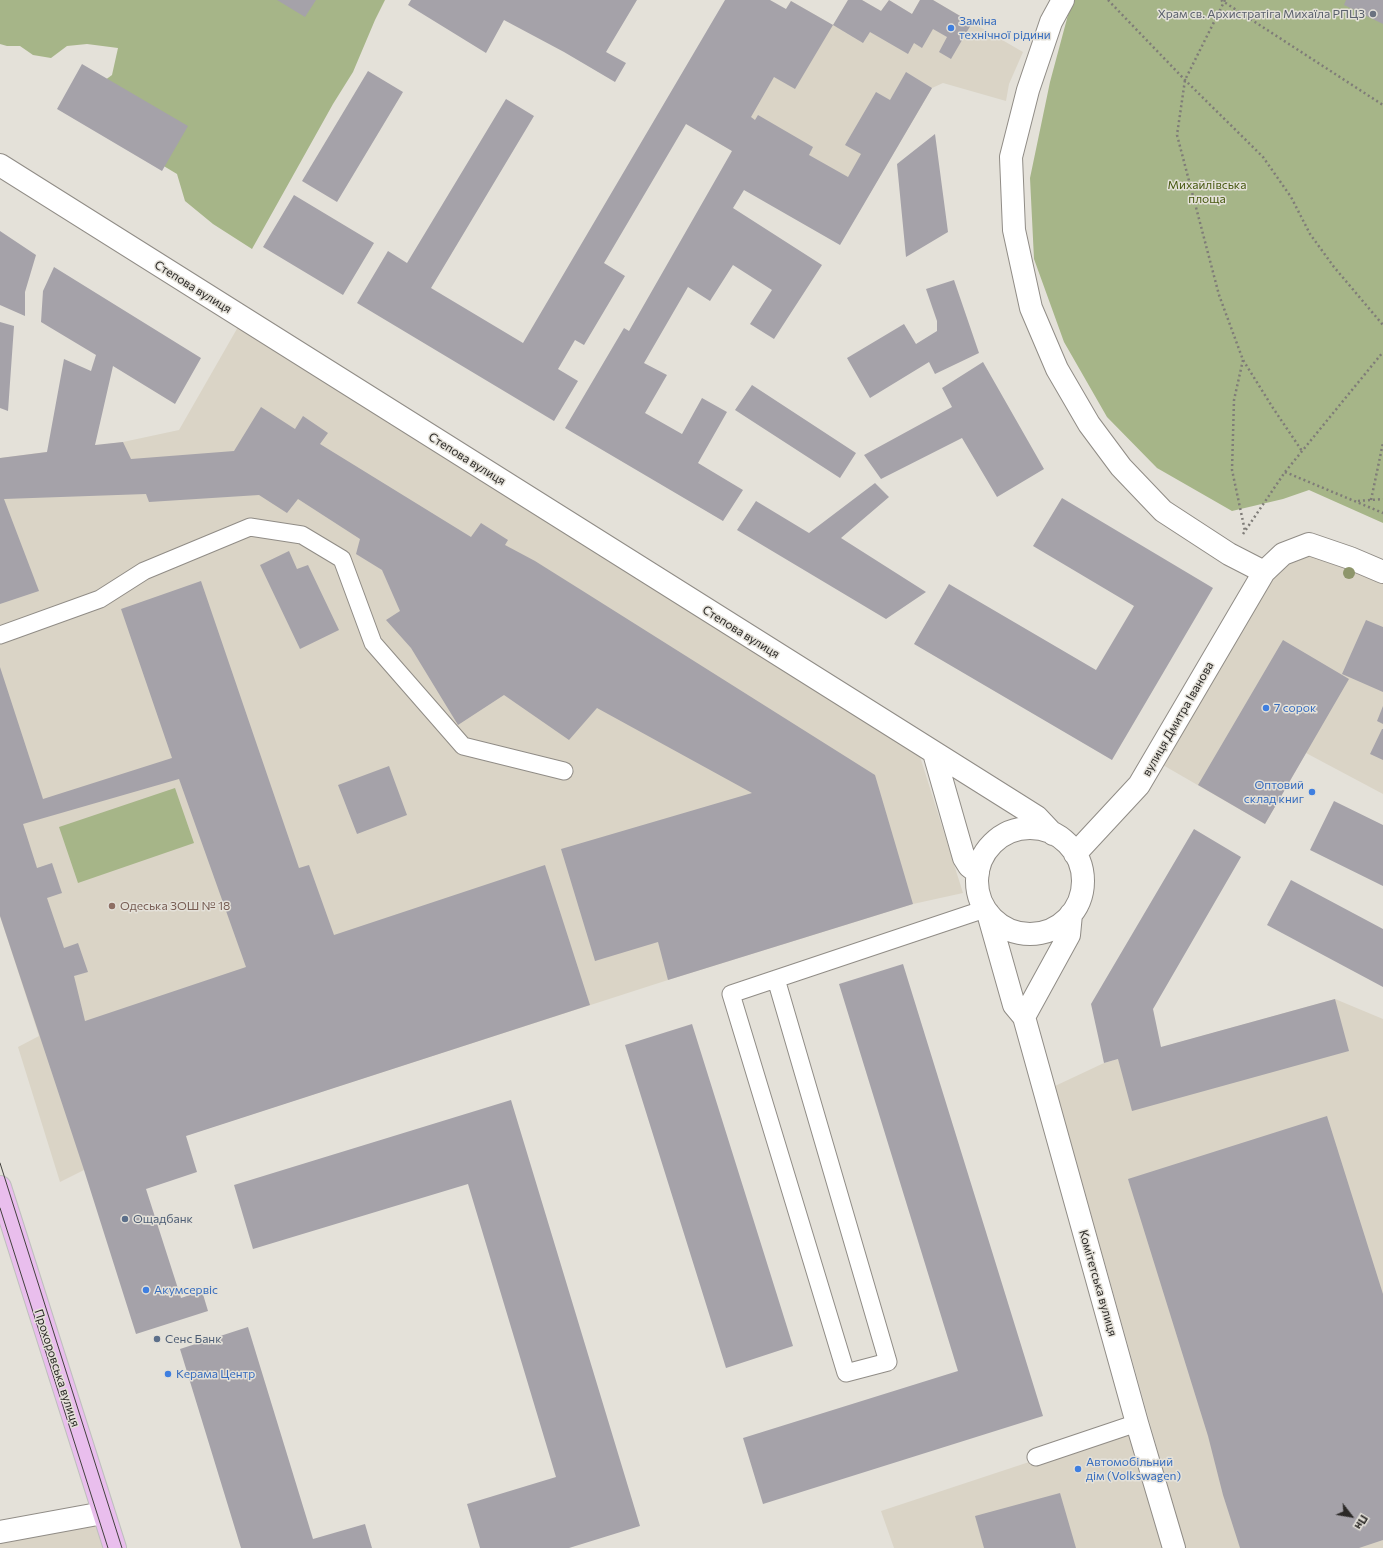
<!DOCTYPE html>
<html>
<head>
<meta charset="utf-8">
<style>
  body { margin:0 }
  #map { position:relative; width:1383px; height:1548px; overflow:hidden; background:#e4e1d9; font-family:Commissioner,sans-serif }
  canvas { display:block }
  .north { position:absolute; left:1331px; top:1496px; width:40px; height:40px; -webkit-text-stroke:3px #e4e1d9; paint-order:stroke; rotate:121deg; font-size:11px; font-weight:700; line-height:16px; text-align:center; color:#2b2927 }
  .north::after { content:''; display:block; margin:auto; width:14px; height:18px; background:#2b2927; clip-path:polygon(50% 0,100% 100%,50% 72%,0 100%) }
</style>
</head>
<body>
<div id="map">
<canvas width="1383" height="1548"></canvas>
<div class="north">Пн</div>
</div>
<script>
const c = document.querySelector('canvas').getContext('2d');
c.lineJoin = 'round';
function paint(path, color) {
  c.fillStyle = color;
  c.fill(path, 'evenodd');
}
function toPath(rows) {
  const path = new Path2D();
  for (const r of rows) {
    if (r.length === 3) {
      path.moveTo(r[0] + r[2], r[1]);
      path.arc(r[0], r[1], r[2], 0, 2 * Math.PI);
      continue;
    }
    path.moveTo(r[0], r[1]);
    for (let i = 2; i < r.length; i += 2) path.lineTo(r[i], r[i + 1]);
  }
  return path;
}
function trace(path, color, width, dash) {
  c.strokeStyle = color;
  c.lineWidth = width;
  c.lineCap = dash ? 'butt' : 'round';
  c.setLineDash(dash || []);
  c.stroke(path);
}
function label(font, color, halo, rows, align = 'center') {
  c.font = font + ' Commissioner,sans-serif';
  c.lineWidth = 3;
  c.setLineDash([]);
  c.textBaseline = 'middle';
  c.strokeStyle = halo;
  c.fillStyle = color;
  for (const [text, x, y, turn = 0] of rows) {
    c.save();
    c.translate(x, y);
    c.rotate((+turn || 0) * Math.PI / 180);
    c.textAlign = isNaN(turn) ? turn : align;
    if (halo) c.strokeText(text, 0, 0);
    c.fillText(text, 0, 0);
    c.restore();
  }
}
paint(toPath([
  [848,0,862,0,881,11,889,0,912,14,920,0,933,0,1023,52,1009,84,1006,101,943,83,932,88,853,222,710,138,791,1,833,25],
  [242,320,917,747,963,893,913,904,668,980,129,1154,84,1170,60,1182,18,1047,39,1036,0,916,0,458,123,442,179,430],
  [1309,546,1383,575,1383,794,1306,753,1265,824,1156,761,1265,573],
  [1335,999,1383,1019,1383,1548,1185,1548,1055,1086,1104,1063],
  [1135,1427,1171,1548,894,1548,881,1511],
  [96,1518,106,1548,0,1548,0,1535]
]), '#dad4c6');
paint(toPath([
  [0,0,385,0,375,20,353,72,333,104,252,249,213,224,185,201,177,174,152,159,74,103,112,75,118,48,87,44,67,46,51,58,33,55,20,46,7,46,0,44],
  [1072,0,1383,0,1383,523,1309,490,1283,499,1232,511,1157,468,1107,417,1064,342,1034,259,1030,178,1050,82],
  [175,788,194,843,78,883,59,827]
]), '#a6b588');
paint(toPath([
  [277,0,316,0,305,17],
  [411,0,637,0,606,52,626,63,615,82,564,52,504,20,486,53,408,5],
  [725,0,770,0,786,9,791,1,833,25,795,89,774,77,751,117,755,120,758,115,813,147,809,155,848,177,861,154,845,145,876,92,890,100,906,72,932,88,840,245,744,190,733,208,822,265,774,339,750,324,772,290,733,265,710,301,688,287,644,363,667,375,645,413,682,434,702,398,727,412,698,463,743,490,723,521,565,428,624,328,629,331,732,151,686,124,604,263,625,276,584,345,575,340,558,369,578,381,554,421,357,303,388,251,407,263,506,99,534,116,431,288,523,343],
  [848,0,862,0,881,11,889,0,912,14,920,0,933,0,972,23,951,59,939,52,947,37,933,29,922,48,914,43,908,54,870,32,863,43,833,25],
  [1346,0,1383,0,1383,24,1344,5],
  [82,64,188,126,162,171,57,109],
  [368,71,403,92,337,202,302,181],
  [935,134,948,232,906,257,897,164],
  [294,195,374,243,343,295,263,247],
  [0,231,36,255,25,292,25,316,0,305],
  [54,267,201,358,175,404,113,366,95,445,123,442,131,459,234,451,261,407,295,429,303,416,328,433,320,444,471,537,481,523,508,540,505,545,535,561,586,593,875,775,913,904,668,980,658,942,595,961,561,849,752,793,597,708,569,740,504,695,458,725,411,648,386,620,400,611,382,570,356,554,360,539,298,499,287,513,259,495,149,502,146,494,4,499,39,591,0,604,0,458,47,452,64,359,91,371,96,355,41,322,43,291],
  [954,280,979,353,935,374,929,362,870,398,847,358,904,324,916,344,937,331,937,321,926,289],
  [0,322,14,326,8,411,0,408],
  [983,362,1044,469,997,497,962,438,881,479,864,455,952,407,942,388],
  [752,385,856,453,840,478,735,410],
  [875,483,889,497,841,538,926,592,886,619,737,530,756,501,809,533],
  [1062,498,1213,588,1112,760,914,644,949,584,1096,670,1134,606,1033,546],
  [289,551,297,569,308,565,339,630,300,649,260,565],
  [201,581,299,868,309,865,334,935,545,865,590,1005,186,1136,197,1172,146,1189,181,1298,202,1291,208,1311,136,1334,84,1170,0,916,0,667,43,799,172,758,121,609],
  [179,779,246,967,85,1021,74,976,88,972,78,943,64,948,47,898,62,893,52,863,37,868,23,824],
  [1366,620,1383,627,1383,692,1342,674],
  [1283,640,1349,679,1265,824,1198,785],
  [1383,706,1383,724,1377,721],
  [1382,729,1383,729,1383,760,1370,754],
  [389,766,407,815,357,834,338,785],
  [1334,801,1383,825,1383,886,1310,850],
  [1194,829,1241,857,1153,1009,1161,1047,1335,999,1349,1051,1132,1111,1118,1059,1104,1063,1091,1004],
  [1291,880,1383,929,1383,987,1267,925],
  [903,964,1043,1416,763,1504,743,1438,958,1371,839,984],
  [692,1024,793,1346,726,1368,625,1045],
  [511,1100,640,1526,569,1548,480,1548,467,1504,556,1477,468,1184,253,1249,234,1185],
  [1327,1116,1383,1294,1383,1540,1359,1548,1240,1548,1223,1495,1208,1436,1128,1179],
  [248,1327,313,1539,365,1524,372,1548,241,1548,180,1349],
  [1060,1493,1076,1548,984,1548,975,1516]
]), '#a5a2a9');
const lane = toPath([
  [0,635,100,599,144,571,250,527,302,535,342,559,373,643,463,746,564,771],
  [776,979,888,1362,846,1373,731,994,985,909],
  [1036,1457,1137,1423]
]);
const street = toPath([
  [1063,0,1051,22,1028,90,1011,157,1014,230,1031,308,1057,369,1089,424,1121,467,1163,511,1229,554,1264,572],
  [0,165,1018,805,1037,817,1053,834],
  [934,753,964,858,969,866,978,873],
  [1030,881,53],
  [1075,854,1139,785,1264,572,1283,554,1309,544,1350,558,1383,572],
  [988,913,1014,1005,1024,1017,1137,1423,1174,1548],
  [1024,1017,1069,935,1071,914],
  [0,1532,103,1513]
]);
const primary = toPath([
  [0,1187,115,1548]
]);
trace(lane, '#908c86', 19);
trace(street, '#908c86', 24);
trace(primary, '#bfbfbe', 24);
trace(toPath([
  [1108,0,1185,80,1263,157,1291,197,1310,234,1334,267,1383,325],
  [1221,0,1383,105],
  [1225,0,1185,80,1177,135,1219,295,1243,360,1273,408,1302,451],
  [1243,360,1234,400,1232,470,1245,531],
  [1285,472,1383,513],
  [1371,500,1383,443],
  [1358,501,1383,499],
  [1243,534,1285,472,1383,352]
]), '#7f7c78', 2.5, [2, 3]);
trace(lane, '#fff', 17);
trace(street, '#fff', 22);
trace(primary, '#e9beed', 22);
trace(toPath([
  [0,1163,122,1548],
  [0,1208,108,1548]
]), '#42403d', 1);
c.fillStyle = '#8e966b';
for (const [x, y] of [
  [1349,573]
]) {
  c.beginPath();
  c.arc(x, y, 6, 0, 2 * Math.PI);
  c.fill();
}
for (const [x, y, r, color] of [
  [1373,14,4,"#6b7280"],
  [951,28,4,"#3f7fe0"],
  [1266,708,4,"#3f7fe0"],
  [1312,792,4,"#3f7fe0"],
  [112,906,4,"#8d6e63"],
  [125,1219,4,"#5c6f8a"],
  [146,1290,4,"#3f7fe0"],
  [157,1339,4,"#5c6f8a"],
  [168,1374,4,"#3f7fe0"],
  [1078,1469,4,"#3f7fe0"]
]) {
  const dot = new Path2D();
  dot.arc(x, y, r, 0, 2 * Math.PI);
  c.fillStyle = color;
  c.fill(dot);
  trace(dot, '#e4e1d9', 1.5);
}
label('12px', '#5b616d', '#e4e1d9', [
  ["Храм св. Архистратіга Михаїла РПЦЗ",1365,14]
], 'right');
label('12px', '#366cbe', '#e4e1d9', [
  ["Заміна",959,21],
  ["технічної рідини",959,35],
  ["7 сорок",1274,708],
  ["Оптовий",1304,785,"right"],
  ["склад книг",1304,799,"right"],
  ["Акумсервіс",154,1290],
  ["Керама Центр",176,1374],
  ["Автомобільний",1086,1462],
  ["дім (Volkswagen)",1086,1476]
], 'left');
label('12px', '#475911', '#e4e1d9', [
  ["Михайлівська",1207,185],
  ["площа",1207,199]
]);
label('12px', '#2b2927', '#e4e1d9', [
  ["Степова вулиця",193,287,32],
  ["Степова вулиця",467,459,32],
  ["Степова вулиця",741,632,32],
  ["вулиця Дмитра Іванова",1178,719,-60],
  ["Комітетська вулиця",1098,1283,74],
  ["Прохоровська вулиця",57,1368,72]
]);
label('12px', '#785e54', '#e4e1d9', [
  ["Одеська ЗОШ № 18",120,906]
], 'left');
label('12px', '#4e5e75', '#e4e1d9', [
  ["Ощадбанк",133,1219],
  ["Сенс Банк",165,1339]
], 'left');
</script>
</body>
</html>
